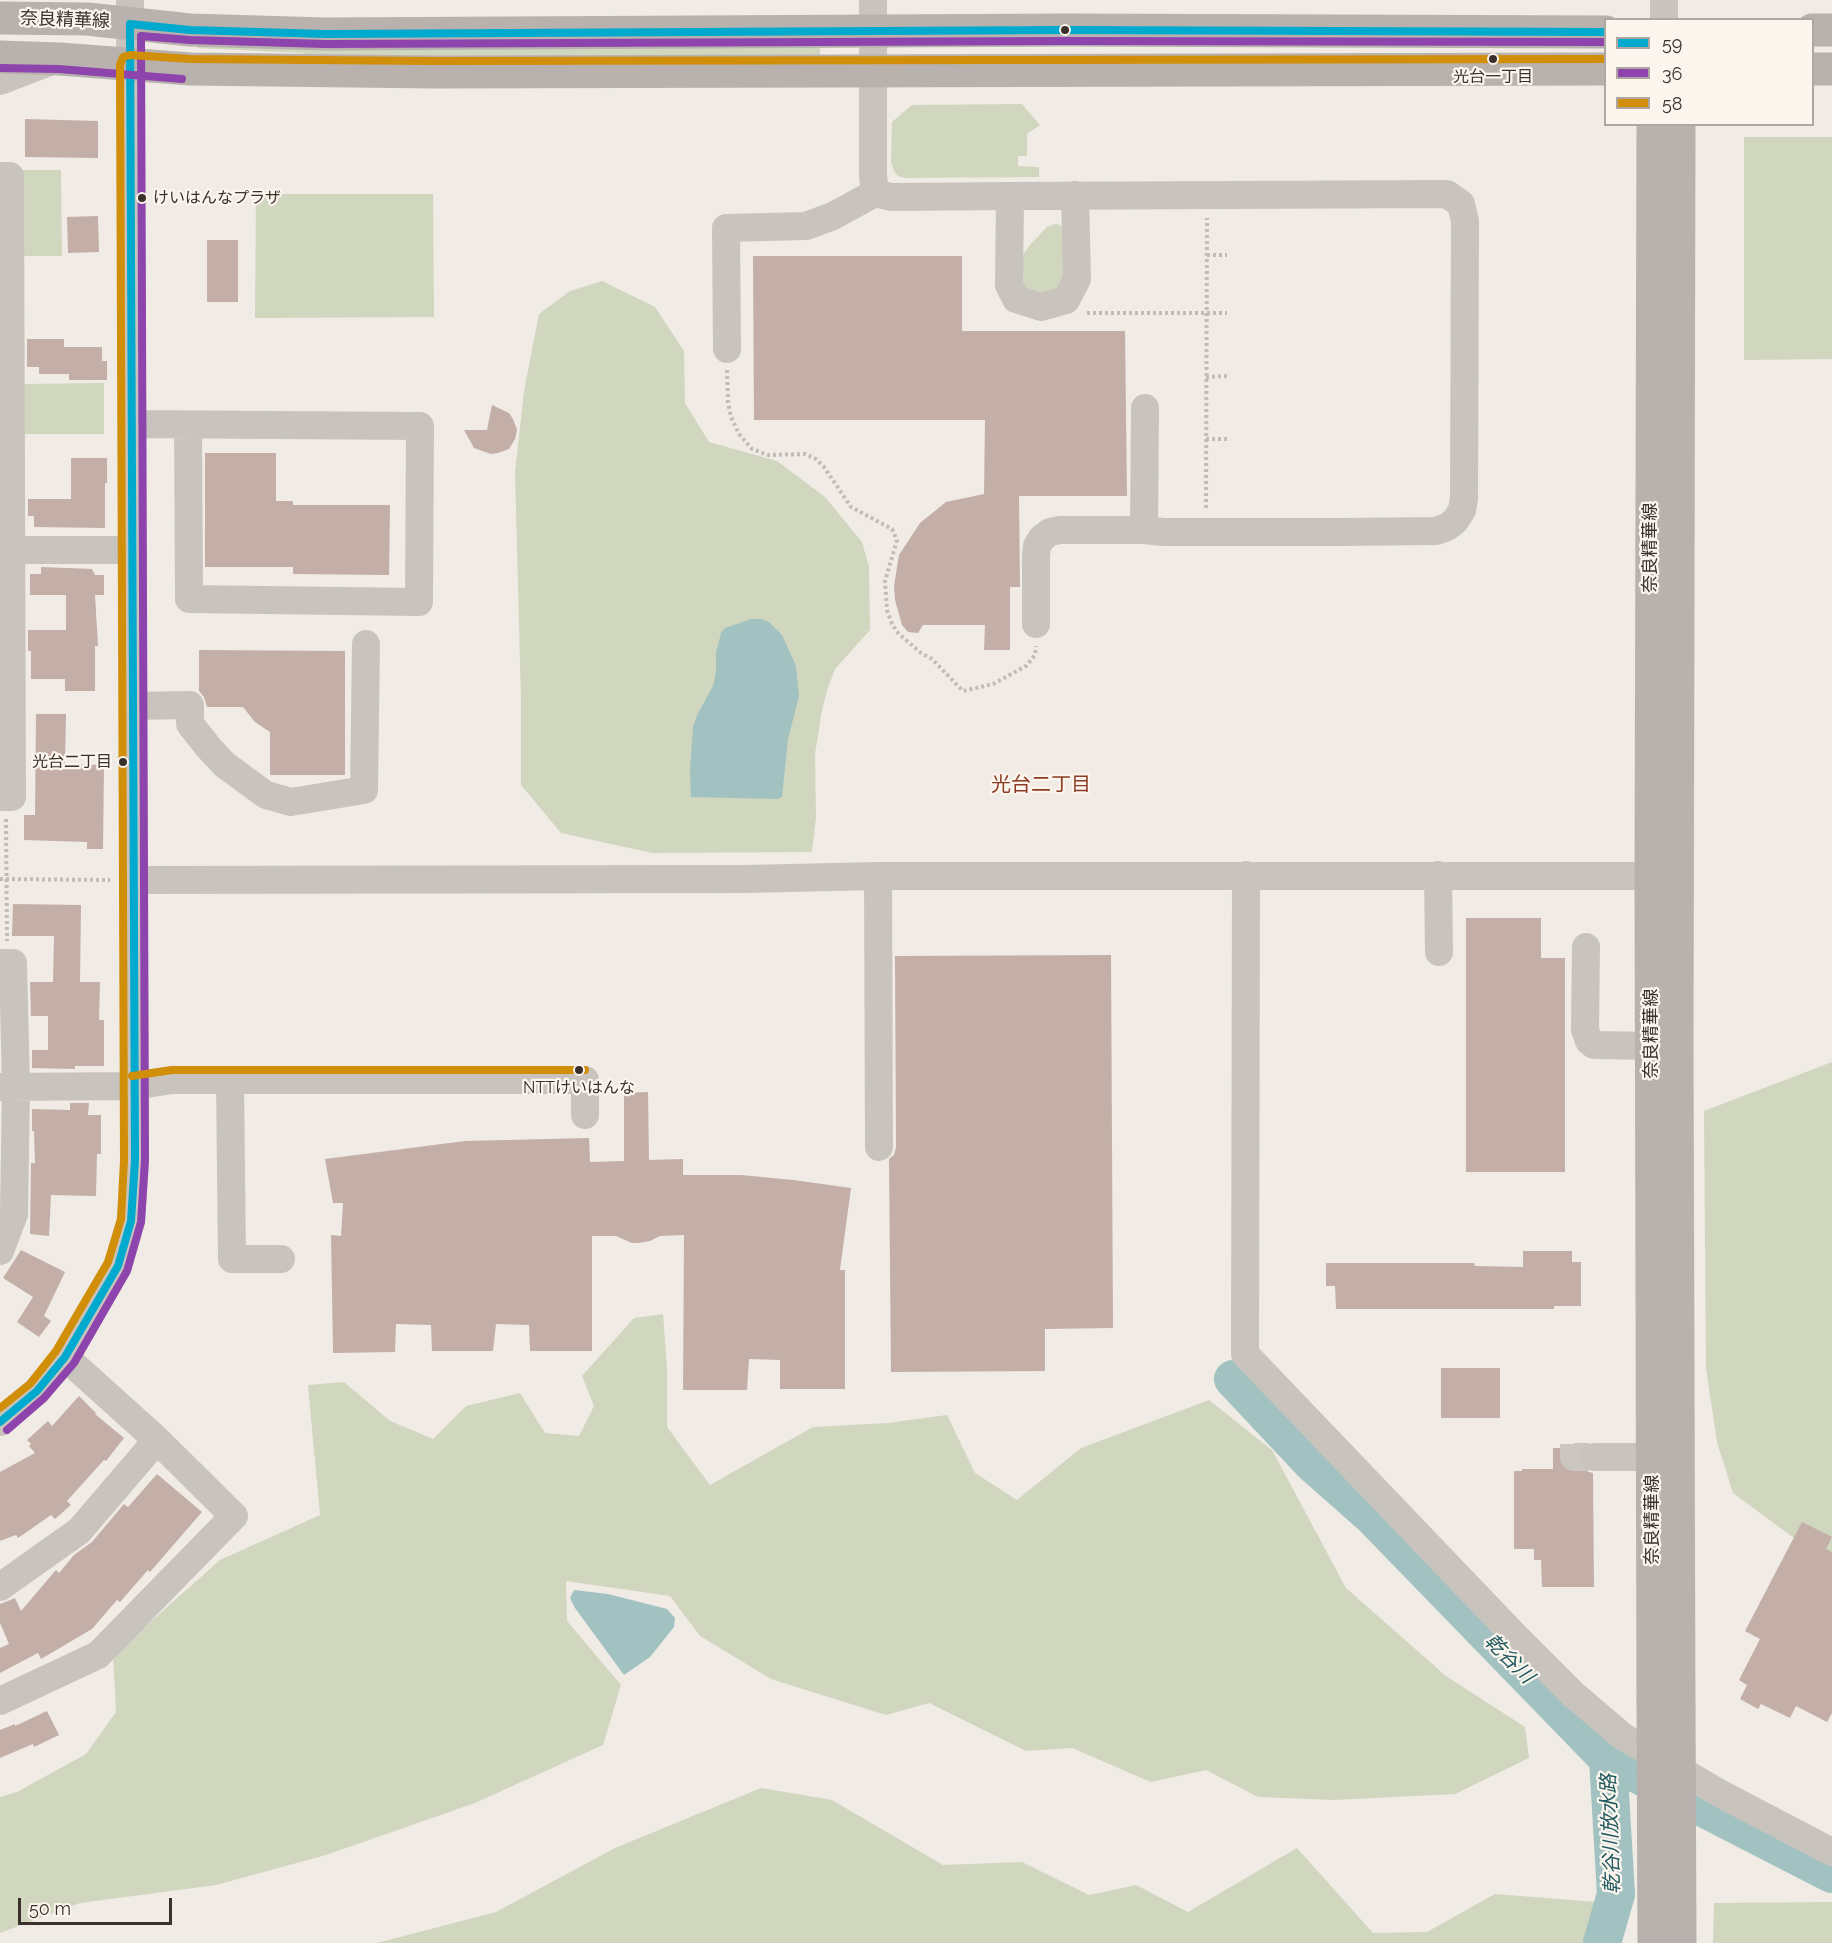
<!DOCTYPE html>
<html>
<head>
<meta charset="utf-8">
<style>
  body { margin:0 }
  #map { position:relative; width:1832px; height:1943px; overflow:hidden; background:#f0ebe5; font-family:Raleway,sans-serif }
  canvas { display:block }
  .legend { position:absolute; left:1604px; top:18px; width:210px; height:108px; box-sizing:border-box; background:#fbf5ee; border:2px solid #aea6a0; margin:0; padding:8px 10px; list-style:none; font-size:18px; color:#3b302b }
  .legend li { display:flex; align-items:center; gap:12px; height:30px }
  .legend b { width:30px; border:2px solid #aea6a0 }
  .scale { position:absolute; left:18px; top:1898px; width:154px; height:27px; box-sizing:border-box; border:3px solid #3b302b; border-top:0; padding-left:8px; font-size:18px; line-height:21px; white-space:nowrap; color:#3b302b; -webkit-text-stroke:4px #fbf5ee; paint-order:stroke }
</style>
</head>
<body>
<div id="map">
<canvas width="1832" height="1943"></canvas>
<ul class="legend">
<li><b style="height:8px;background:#00a9ce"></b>59</li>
<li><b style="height:8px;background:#8e44ad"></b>36</li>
<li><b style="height:8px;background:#d18e09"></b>58</li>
</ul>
<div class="scale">50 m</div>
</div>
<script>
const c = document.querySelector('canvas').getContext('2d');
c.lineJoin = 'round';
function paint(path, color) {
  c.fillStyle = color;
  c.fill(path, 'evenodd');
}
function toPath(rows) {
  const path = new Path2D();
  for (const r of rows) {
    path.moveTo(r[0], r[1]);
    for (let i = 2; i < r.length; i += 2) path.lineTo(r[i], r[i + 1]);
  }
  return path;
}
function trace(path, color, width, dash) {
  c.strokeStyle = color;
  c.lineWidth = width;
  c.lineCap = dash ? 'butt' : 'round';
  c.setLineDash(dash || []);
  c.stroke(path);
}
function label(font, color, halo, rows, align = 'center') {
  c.font = font + ' Raleway,"Noto Sans JP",sans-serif';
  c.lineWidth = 4.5;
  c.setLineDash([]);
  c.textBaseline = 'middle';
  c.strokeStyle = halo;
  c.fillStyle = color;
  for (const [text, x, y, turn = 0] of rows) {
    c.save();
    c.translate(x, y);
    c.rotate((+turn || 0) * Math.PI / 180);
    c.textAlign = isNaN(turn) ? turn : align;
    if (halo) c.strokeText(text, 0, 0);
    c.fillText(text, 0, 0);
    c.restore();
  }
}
paint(toPath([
  [198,38,820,43,820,60,352,61,302,53,197,48],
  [1022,104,1040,125,1027,134,1027,156,1018,156,1018,166,1039,167,1039,177,905,178,898,176,894,171,891,163,892,122,912,105],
  [1744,137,1832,137,1832,359,1744,360],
  [21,170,61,170,62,256,21,256],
  [256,194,433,194,434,317,255,318],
  [1055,224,1060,225,1064,229,1067,275,1054,292,1026,293,1018,262,1029,246,1047,227],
  [602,281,655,307,684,351,685,403,709,442,777,461,825,497,862,542,869,567,870,630,835,669,828,688,822,710,815,754,816,818,812,852,652,853,561,833,521,785,521,700,515,473,524,391,539,314,570,291],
  [104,383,104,434,22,434,21,384],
  [1832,1062,1832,1553,1794,1538,1733,1493,1717,1442,1706,1369,1704,1111],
  [663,1314,667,1367,667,1427,710,1485,813,1427,888,1423,947,1415,975,1473,1017,1500,1081,1448,1209,1400,1272,1450,1346,1588,1446,1676,1525,1727,1529,1758,1455,1794,1334,1800,1258,1797,1206,1770,1151,1782,1072,1748,1026,1751,929,1703,886,1715,771,1679,700,1636,670,1596,566,1581,567,1621,621,1685,603,1745,475,1803,326,1855,216,1885,80,1903,0,1933,0,1797,17,1792,86,1754,116,1712,113,1655,220,1560,320,1515,308,1385,344,1382,390,1421,433,1439,466,1406,520,1393,545,1433,579,1436,594,1406,582,1376,634,1318],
  [761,1788,832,1800,943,1865,1022,1862,1089,1895,1136,1885,1188,1912,1297,1848,1373,1933,1427,1932,1495,1894,1597,1902,1616,1943,377,1943,496,1912,615,1848],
  [1832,1902,1832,1943,1713,1943,1714,1903]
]), '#d1d6bf');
paint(toPath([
  [751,619,761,619,769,622,782,635,796,666,799,696,788,739,782,797,777,799,691,797,690,770,693,727,697,715,713,686,716,672,716,653,721,633,725,628],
  [574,1590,608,1594,667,1609,675,1618,674,1627,650,1657,624,1675,575,1608,570,1598]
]), '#a1c2c1');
trace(toPath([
  [1233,1379,1312,1463,1372,1516,1608,1759,1832,1874],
  [1602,1943,1616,1894,1608,1759]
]), '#a1c2c1', 38);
paint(toPath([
  [25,119,98,121,98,158,25,157],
  [98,216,99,252,68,253,67,217],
  [207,240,238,240,238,302,207,302],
  [753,256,962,256,962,331,1125,331,1127,496,1019,496,1020,587,1010,587,1010,650,984,650,985,625,923,625,918,633,908,632,902,625,895,600,894,586,899,555,920,523,946,502,984,494,985,420,754,420],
  [27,339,64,339,64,347,102,347,102,361,107,361,107,380,69,380,69,374,39,374,39,367,27,367],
  [492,405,509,413,513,419,517,430,515,439,509,449,498,453,491,454,474,448,464,430,487,430],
  [205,453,276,453,276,501,293,501,293,505,390,505,389,575,293,574,293,567,205,567],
  [71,458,107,458,107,483,105,483,105,528,34,527,34,516,28,516,28,499,71,499],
  [41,567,92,569,95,575,104,575,104,595,95,595,98,646,95,646,95,691,65,691,65,679,31,679,31,651,28,651,28,630,66,630,66,595,30,595,30,574,41,574],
  [199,650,345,651,345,775,270,775,270,732,255,722,243,707,207,707,204,697,199,691],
  [36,714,66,714,65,764,104,765,103,849,87,849,87,842,24,840,24,815,35,815],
  [13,904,81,905,80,982,100,982,99,1020,104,1020,104,1066,75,1066,75,1069,32,1068,32,1050,48,1050,48,1016,31,1016,30,982,53,982,54,936,12,936],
  [1466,918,1541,918,1541,958,1565,958,1565,1172,1466,1172],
  [1111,955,1113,1328,1045,1329,1045,1371,891,1372,889,1159,894,1155,896,1147,895,956],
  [648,1092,649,1160,683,1159,683,1175,741,1175,793,1180,851,1188,840,1270,845,1270,845,1389,780,1389,780,1360,749,1359,747,1390,683,1390,684,1235,660,1236,650,1241,638,1243,632,1243,616,1236,592,1236,592,1351,530,1351,529,1325,496,1324,493,1351,432,1351,431,1325,396,1324,395,1352,333,1353,331,1235,341,1236,343,1203,333,1203,325,1159,465,1141,589,1138,590,1162,624,1161,624,1093],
  [70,1103,89,1103,88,1115,101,1115,101,1154,97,1154,96,1196,51,1195,49,1236,30,1234,31,1163,35,1163,34,1131,32,1131,32,1109,70,1110],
  [21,1250,65,1272,44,1316,51,1321,39,1337,17,1322,33,1297,3,1278],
  [1523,1251,1572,1251,1572,1262,1581,1262,1581,1306,1554,1306,1554,1309,1336,1309,1335,1286,1326,1286,1326,1263,1474,1263,1475,1266,1523,1267],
  [1441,1368,1500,1368,1500,1418,1441,1418],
  [79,1396,96,1413,95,1414,124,1438,106,1461,104,1460,67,1501,71,1505,55,1519,51,1515,18,1538,16,1535,0,1541,0,1472,35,1453,29,1446,31,1444,27,1440,48,1421,52,1426],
  [1553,1448,1581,1448,1579,1456,1580,1465,1586,1471,1593,1473,1594,1587,1542,1587,1541,1560,1534,1560,1534,1549,1514,1549,1514,1471,1522,1471,1522,1469,1553,1469],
  [157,1474,202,1512,150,1572,148,1570,120,1602,117,1600,92,1629,41,1659,38,1653,0,1673,0,1648,9,1644,0,1623,0,1604,15,1598,21,1611,56,1570,59,1573,74,1555,92,1542,124,1504,128,1507],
  [1802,1522,1832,1537,1826,1549,1832,1552,1832,1713,1827,1722,1796,1706,1790,1718,1761,1704,1758,1709,1740,1699,1747,1685,1739,1680,1760,1639,1745,1631],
  [47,1711,59,1735,34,1747,33,1744,0,1758,0,1730,15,1724,15,1726]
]), '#c3afa7');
trace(toPath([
  [1574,1444,1574,1457,1595,1457]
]), '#ccc6c0', 28, [28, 14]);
trace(toPath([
  [1207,255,1227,255],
  [1087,313,1227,313],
  [727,370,728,402,731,417,739,434,752,449,768,455,805,454,816,459,824,467,851,507,892,529,897,540,885,581,887,610,892,624,898,633,921,653,932,659,963,691,993,684,1026,666,1035,655,1036,646],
  [1206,377,1227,376],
  [1206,439,1227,439],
  [1206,508,1207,218],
  [6,819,7,941],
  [0,879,110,880]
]), '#c2bbb6', 4, [3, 3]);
trace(toPath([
  [873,0,873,176,875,193,891,197,1010,196,1009,285,1016,299,1041,307,1066,300,1077,279,1075,195],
  [1664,0,1664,20],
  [0,81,55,60],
  [0,176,10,176,12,797,0,797],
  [1010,196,1447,194,1461,204,1465,221,1464,499,1462,510,1455,521,1447,527,1436,531,1342,532,1163,532,1144,530,1145,408],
  [727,349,726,228,806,226,833,216,875,193],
  [132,424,420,426,419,602,189,599,188,425],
  [0,550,133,550],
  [1036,624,1036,556,1037,546,1042,538,1050,532,1060,530,1144,530],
  [133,706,190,705,190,724,209,748,225,765,266,795,291,802,364,790,366,644],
  [1246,875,1245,1354,1512,1633,1574,1695,1622,1736,1721,1794,1832,1852],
  [1438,875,1439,952],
  [878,876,879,1147],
  [133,880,745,879,878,876,1673,876],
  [1586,947,1585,1030,1589,1041,1594,1045,1652,1046],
  [0,963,13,963,16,1087,14,1214,0,1251],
  [230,1081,232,1259,281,1259],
  [0,1087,134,1086,172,1080,585,1080,585,1115],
  [0,1422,37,1391,65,1357,118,1266,131,1221,135,1160,130,0],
  [1595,1457,1653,1457],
  [0,1587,79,1531,157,1440],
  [0,1701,98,1655,234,1516,157,1440,65,1357]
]), '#c9c3be', 28);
trace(toPath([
  [0,18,87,19,190,30,325,34,1066,30,1606,32],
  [1812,30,1832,30],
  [0,57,60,59,190,69,434,72,1606,69],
  [1812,69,1832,69],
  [1653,124,1651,875,1653,1700],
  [1679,124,1677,1041,1679,1709]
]), '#b8b1ad', 33);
trace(toPath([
  [1653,1700,1654,1943],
  [1679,1709,1680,1943]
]), '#b8b1ad', 33);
trace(toPath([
  [0,1422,37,1391,65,1357,118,1266,131,1221,135,1160,130,24,190,30,325,34,1066,30,1606,32]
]), '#00a9ce', 8);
trace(toPath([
  [0,68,59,69,182,79],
  [7,1430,44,1398,74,1363,127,1271,141,1222,145,1160,141,36,190,40,325,44,1066,41,1606,42]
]), '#8e44ad', 8);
trace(toPath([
  [132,1076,172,1070,585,1070],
  [0,1408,30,1384,56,1351,108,1262,121,1219,124,1160,120,65,123,57,130,55,190,59,434,61,1606,59]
]), '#d18e09', 8);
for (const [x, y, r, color] of [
  [1065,30,5,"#3b302b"],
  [1493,59,5,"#3b302b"],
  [142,198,5,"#3b302b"],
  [123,762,5,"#3b302b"],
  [579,1070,5,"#3b302b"]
]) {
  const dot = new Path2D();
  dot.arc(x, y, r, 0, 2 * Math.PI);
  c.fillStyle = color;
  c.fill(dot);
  trace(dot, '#fbf5ee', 2);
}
label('16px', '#3b302b', '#fbf5ee', [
  ["光台一丁目",1493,77],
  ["けいはんなプラザ",153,198,"left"],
  ["光台二丁目",112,762,"right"],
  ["NTTけいはんな",579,1088]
]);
label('18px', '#3b302b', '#fbf5ee', [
  ["奈良精華線",65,20,2],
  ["奈良精華線",1651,548,-90],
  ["奈良精華線",1652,1034,-90],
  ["奈良精華線",1653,1520,-90]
]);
label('20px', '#8c3b22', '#fbf5ee', [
  ["光台二丁目",1041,785]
]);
label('italic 20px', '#1f5a5e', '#fbf5ee', [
  ["乾谷川",1509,1659,45],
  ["乾谷川放水路",1611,1834,-92]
]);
</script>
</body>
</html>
